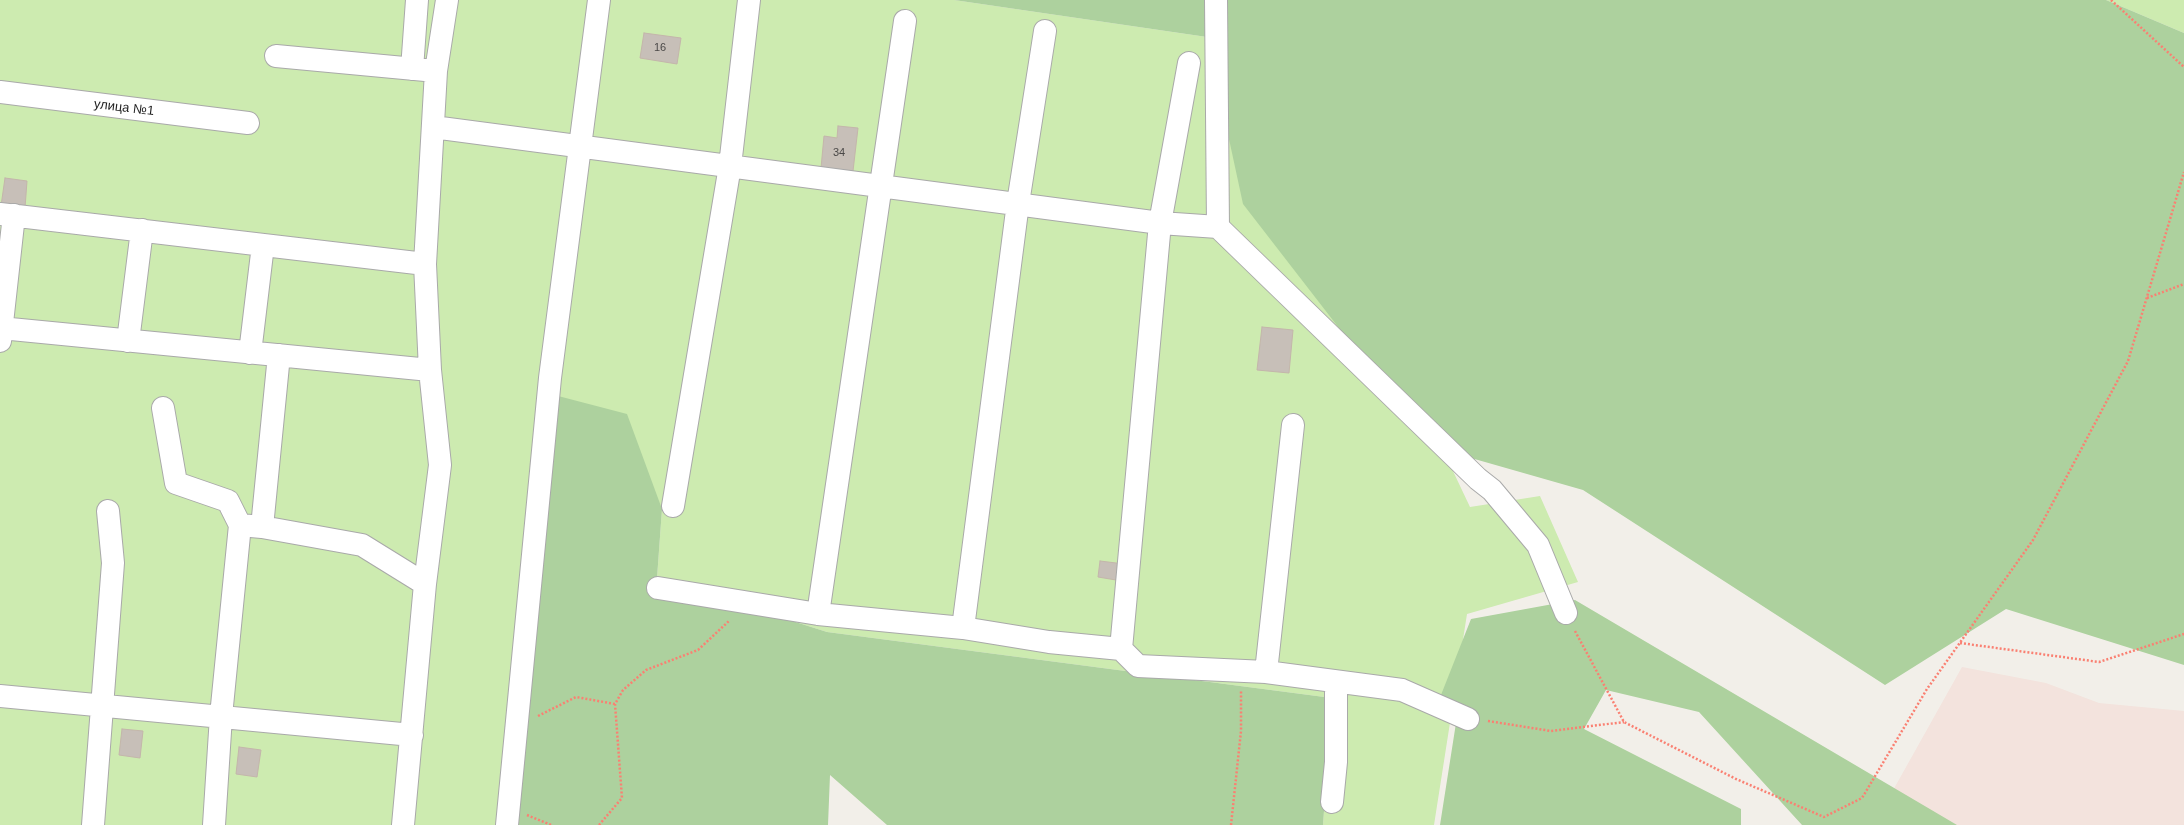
<!DOCTYPE html>
<html>
<head>
<meta charset="utf-8">
<style>
  body { margin:0 }
  canvas { display:block; background:#f2efe9 }
</style>
</head>
<body>
<canvas width="2184" height="825"></canvas>
<script>
const c = document.querySelector('canvas').getContext('2d');
c.lineJoin = 'round';
function paint(path, color) {
  c.fillStyle = color;
  c.fill(path, 'evenodd');
}
function toPath(rows) {
  const path = new Path2D();
  for (const r of rows) {
    path.moveTo(r[0], r[1]);
    for (let i = 2; i < r.length; i += 2) path.lineTo(r[i], r[i + 1]);
  }
  return path;
}
function trace(path, color, width, dash) {
  c.strokeStyle = color;
  c.lineWidth = width;
  c.lineCap = dash ? 'butt' : 'round';
  c.setLineDash(dash || []);
  c.stroke(path);
}
function label(font, color, halo, rows, align = 'center') {
  c.font = font + ' Helvetica,sans-serif';
  c.lineWidth = 3.5;
  c.setLineDash([]);
  c.textBaseline = 'middle';
  c.strokeStyle = halo;
  c.fillStyle = color;
  for (const [text, x, y, turn = 0] of rows) {
    c.save();
    c.translate(x, y);
    c.rotate((+turn || 0) * Math.PI / 180);
    c.textAlign = isNaN(turn) ? turn : align;
    if (halo) c.strokeText(text, 0, 0);
    c.fillText(text, 0, 0);
    c.restore();
  }
}
paint(toPath([
  [1962,667,2046,683,2099,703,2184,711,2184,825,1856,825,1887,801]
]), '#f3e3dd');
paint(toPath([
  [0,0,954,0,1207,37,1443,450,1470,507,1540,496,1578,582,1467,614,1434,825,1323,825,1332,698,827,632,657,578,662,509,498,825,0,825],
  [2106,0,2184,0,2184,33]
]), '#cdebb0');
paint(toPath([
  [954,0,2106,0,2184,33,2184,665,2006,609,1885,685,1583,490,1443,450,1373,372,1243,204,1207,37],
  [539,391,627,414,662,509,657,578,827,632,1332,698,1323,825,887,825,830,775,828,825,498,825],
  [1575,600,1957,825,1802,825,1699,712,1606,690,1584,729,1741,809,1741,825,1440,825,1456,723,1439,700,1471,619]
]), '#add19e');
const building = toPath([
  [644,33,681,38,677,64,640,58,644,33],
  [838,126,858,128,853,171,821,168,824,136,837,138,838,126],
  [5,178,27,181,25,208,1,206,5,178],
  [1262,327,1293,330,1289,373,1257,370,1262,327],
  [1100,561,1124,564,1122,581,1098,577,1100,561],
  [122,729,143,731,140,758,119,755,122,729],
  [239,747,261,750,257,777,236,774,239,747]
]);
paint(building, '#c7bfb8');
trace(building, '#c4b6ab', 1);
const minor = toPath([
  [1216,0,1218,227,1478,479,1492,490,1538,545,1566,613],
  [276,56,436,71],
  [1189,63,1160,223,1121,649,1138,666,1266,672,1402,690,1468,719],
  [412,69,417,0],
  [0,92,248,123],
  [433,127,1160,223,1218,227],
  [0,214,425,264],
  [0,328,430,370],
  [0,341,14,215],
  [128,341,142,230],
  [250,353,263,245],
  [163,408,176,483,228,501,240,525,221,716,214,825],
  [673,506,730,166,749,0],
  [240,525,262,527,362,545,425,584],
  [262,527,279,355],
  [658,588,818,614,963,628,1049,642,1121,649],
  [818,614,905,21],
  [963,628,1018,203,1045,31],
  [1266,672,1293,425],
  [0,696,412,735],
  [1332,802,1336,762,1336,682],
  [93,825,113,563,108,511],
  [403,825,425,584,440,465,430,370,425,264,436,71,447,0],
  [507,825,550,378,599,0]
]);
trace(minor, '#a9a9a9', 24);
trace(toPath([
  [2111,0,2184,67],
  [2147,298,2184,284],
  [1575,631,1624,722,1736,779,1824,817,1862,798,1927,689,2033,540,2128,361,2184,172],
  [1960,643,2099,662,2184,634],
  [538,716,576,697,615,704],
  [1488,721,1551,731,1624,722],
  [527,815,551,825],
  [599,825,622,798,615,704,623,690,646,670,698,650,730,620],
  [1231,825,1241,731,1241,691]
]), '#fa8072', 2.5, [2, 2]);
trace(minor, '#fff', 22);
label('11px', '#4b4948', null, [
  ["16",660,48],
  ["34",839,153]
]);
label('13px', '#222', '#fff', [
  ["улица №1",124,108,7]
]);
</script>
</body>
</html>
